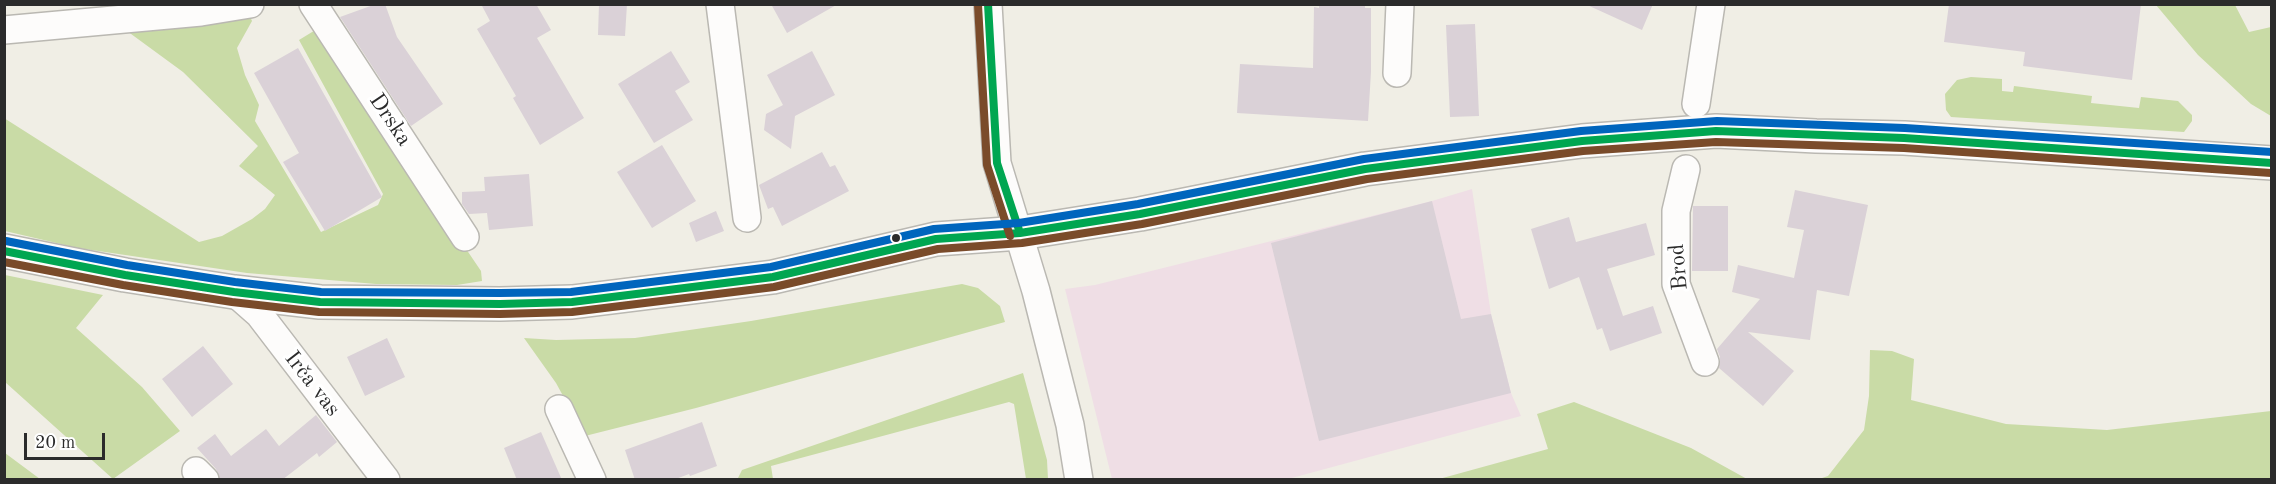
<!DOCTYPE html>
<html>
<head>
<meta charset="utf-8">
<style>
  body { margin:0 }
  #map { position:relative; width:2276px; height:484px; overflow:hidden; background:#f0eee5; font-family:"Old Standard TT",serif }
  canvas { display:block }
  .frame { position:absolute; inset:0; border:6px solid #2b2b2b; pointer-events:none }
  .scale { position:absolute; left:24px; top:433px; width:81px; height:27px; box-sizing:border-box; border:3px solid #2b2b2b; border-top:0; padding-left:8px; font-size:18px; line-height:21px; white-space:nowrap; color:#2b2b2b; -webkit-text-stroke:4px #fff; paint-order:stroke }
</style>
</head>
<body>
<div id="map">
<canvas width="2276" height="484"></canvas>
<div class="frame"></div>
<div class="scale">20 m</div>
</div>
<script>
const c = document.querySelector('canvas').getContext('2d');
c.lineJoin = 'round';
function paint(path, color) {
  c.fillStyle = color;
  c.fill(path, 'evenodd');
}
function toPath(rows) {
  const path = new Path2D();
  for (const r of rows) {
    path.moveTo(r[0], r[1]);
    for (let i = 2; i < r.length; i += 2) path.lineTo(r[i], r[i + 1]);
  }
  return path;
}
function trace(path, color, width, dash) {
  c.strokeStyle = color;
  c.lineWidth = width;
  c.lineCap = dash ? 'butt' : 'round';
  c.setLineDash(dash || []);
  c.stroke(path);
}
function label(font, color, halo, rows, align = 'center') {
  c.font = font + ' "Old Standard TT",serif';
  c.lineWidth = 6;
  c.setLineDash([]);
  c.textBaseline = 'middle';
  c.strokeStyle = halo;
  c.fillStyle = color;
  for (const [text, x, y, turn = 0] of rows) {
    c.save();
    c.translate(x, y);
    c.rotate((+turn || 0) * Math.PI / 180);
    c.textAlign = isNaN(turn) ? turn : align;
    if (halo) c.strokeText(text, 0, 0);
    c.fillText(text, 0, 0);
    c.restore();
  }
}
paint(toPath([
  [1472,189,1491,314,1511,393,1521,416,1288,479,1112,479,1065,289,1095,285,1432,201]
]), '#efdee5');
paint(toPath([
  [2156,5,2235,5,2249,32,2271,27,2271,116,2251,104,2198,55],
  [249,14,252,21,237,48,245,75,259,105,255,121,321,232,378,205,383,194,299,40,317,29,481,271,482,281,457,285,376,284,247,273,78,248,5,231,4,118,199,242,222,236,252,219,265,209,275,195,239,166,258,146,183,72,127,31],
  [1971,77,2002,79,2002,91,2013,92,2014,86,2092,96,2091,103,2139,108,2141,97,2178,101,2192,115,2192,121,2184,132,1951,117,1946,110,1945,94,1957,80],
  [5,275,103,295,76,328,142,387,180,431,113,479,5,382],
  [962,284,978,288,1000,306,1005,322,696,408,585,436,556,383,524,338,556,340,635,338,751,321],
  [1870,350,1892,351,1914,359,1911,400,2006,424,2107,430,2271,411,2271,479,1819,479,1828,476,1864,430,1869,396],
  [1023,373,1047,460,1048,479,1026,479,1014,404,1009,402,771,466,773,479,738,478,742,470],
  [1574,402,1691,448,1747,479,1439,479,1548,449,1537,414],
  [4,453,5,453,40,479,5,479]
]), '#c9dba6');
paint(toPath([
  [376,4,385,4,397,37,443,104,411,126,340,17],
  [481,4,536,4,551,30,537,38,584,118,540,145,513,98,516,96,477,29,490,21],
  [599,4,627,4,625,36,598,35],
  [771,4,838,4,787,33],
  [1319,4,1365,4,1365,8,1371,8,1371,72,1368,121,1237,113,1240,64,1313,68,1314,7,1319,8],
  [1585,4,1653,4,1642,30],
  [1949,4,2141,4,2132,80,2023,66,2025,52,1944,42],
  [1475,24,1479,116,1450,117,1446,25],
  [298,48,382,197,325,231,283,162,299,153,254,73],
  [671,51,690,82,675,91,693,120,654,143,618,84],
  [812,51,835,95,795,116,791,149,764,130,766,114,783,105,767,75],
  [662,145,696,201,652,228,617,172],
  [822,152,830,167,835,165,849,191,782,226,773,207,768,209,759,185],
  [529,174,533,226,489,230,487,213,469,214,462,204,462,192,485,191,484,177],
  [1795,190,1868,205,1849,296,1817,290,1810,340,1748,332,1794,371,1763,406,1719,368,1720,357,1717,349,1760,299,1732,292,1738,265,1794,278,1804,230,1787,227],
  [1432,201,1461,319,1491,314,1511,393,1319,441,1271,243],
  [1693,206,1728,206,1728,271,1692,271],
  [716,211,724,231,696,242,689,223],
  [1569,217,1576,242,1646,223,1655,255,1607,269,1623,316,1653,306,1662,333,1610,351,1602,328,1597,330,1579,277,1549,289,1531,229],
  [387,338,405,377,365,396,347,357],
  [203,346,233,384,192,417,162,379],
  [316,415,337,442,319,457,317,453,282,480,220,480,216,469,197,448,215,434,231,456,266,429,279,446],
  [702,422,717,466,690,476,689,474,673,480,635,480,625,450],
  [541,432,562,480,517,480,504,448]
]), '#dad1d7');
const minor = toPath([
  [313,4,465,237],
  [720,4,747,218],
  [988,4,997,163,1036,291,1070,425,1079,480],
  [4,30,201,12,250,4],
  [1397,73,1400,4],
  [1696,104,1711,4],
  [1686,169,1676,211,1676,284,1705,362],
  [234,292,259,314,386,480],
  [559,409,592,480],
  [196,471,205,480]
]);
const secondary = toPath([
  [4,251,125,275,234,292,320,302,500,304,572,302,773,277,936,239,1020,233,1140,214,1365,169,1582,141,1716,131,1816,136,1904,138,2272,163]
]);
trace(minor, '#bab8b2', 30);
trace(secondary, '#bab8b2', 36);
trace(minor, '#fdfcfb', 27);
trace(secondary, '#fdfcfb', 33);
trace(toPath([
  [988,4,997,163,1020,233],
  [4,251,125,275,234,292,320,302,500,304,572,302,773,277,936,239,1020,233,1140,214,1365,169,1582,141,1716,131,1904,138,2272,163]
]), '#00a651', 8);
trace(toPath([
  [978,5,987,165,1010,236],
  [4,262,123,285,232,302,319,312,500,314,572,312,774,287,938,249,1022,243,1142,224,1367,179,1583,151,1716,142,1904,148,2271,173]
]), '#7a4b2a', 8);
trace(toPath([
  [6,241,127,265,235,282,321,292,500,293,571,292,771,267,934,229,1019,223,1138,204,1364,159,1581,131,1717,121,1905,128,2272,152]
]), '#0065bd', 8);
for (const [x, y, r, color] of [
  [896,238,5,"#2b2b2b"]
]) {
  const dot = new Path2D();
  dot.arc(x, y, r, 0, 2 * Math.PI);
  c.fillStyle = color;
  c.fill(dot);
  trace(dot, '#fff', 2);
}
label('22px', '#2b2b2b', '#fff', [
  ["Drska",390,120,56],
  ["Brod",1679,267,-95],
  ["Irča vas",312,384,52]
]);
</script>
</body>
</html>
